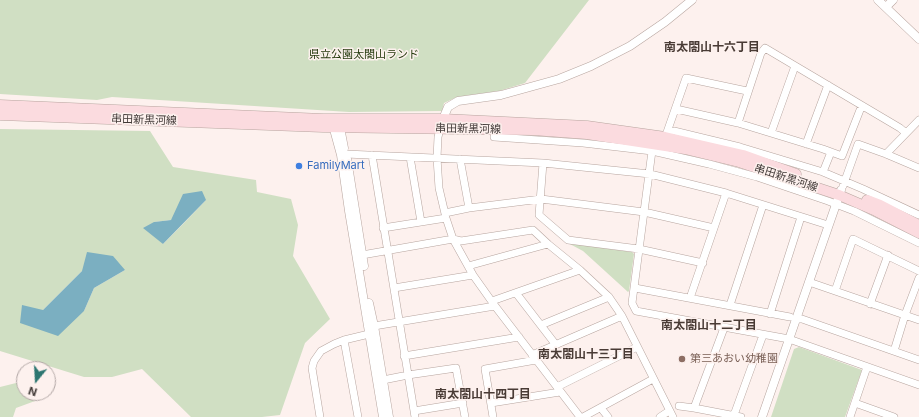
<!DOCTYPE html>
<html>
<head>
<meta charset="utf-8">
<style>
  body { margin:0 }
  #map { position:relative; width:919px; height:417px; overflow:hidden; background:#fdf1ee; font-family:Inter,sans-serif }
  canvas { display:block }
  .north { position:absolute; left:16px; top:361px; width:40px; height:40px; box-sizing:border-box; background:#fdf1ee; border:1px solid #b2a7a5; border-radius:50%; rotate:198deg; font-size:11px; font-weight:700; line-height:16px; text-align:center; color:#413937 }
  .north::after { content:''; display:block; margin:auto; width:14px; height:18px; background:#2d7671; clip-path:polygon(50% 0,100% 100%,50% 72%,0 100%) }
</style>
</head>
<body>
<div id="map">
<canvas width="919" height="417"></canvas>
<div class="north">N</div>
</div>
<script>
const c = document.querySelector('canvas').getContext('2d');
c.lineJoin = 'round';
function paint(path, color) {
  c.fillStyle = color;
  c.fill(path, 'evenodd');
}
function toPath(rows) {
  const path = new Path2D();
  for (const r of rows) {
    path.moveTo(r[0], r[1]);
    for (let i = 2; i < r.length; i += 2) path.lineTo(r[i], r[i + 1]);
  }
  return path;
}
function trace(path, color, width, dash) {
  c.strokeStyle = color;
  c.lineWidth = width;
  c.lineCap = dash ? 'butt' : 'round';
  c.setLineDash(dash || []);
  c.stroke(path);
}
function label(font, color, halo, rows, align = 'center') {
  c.font = font + ' Inter,"Noto Sans JP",sans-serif';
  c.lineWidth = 3;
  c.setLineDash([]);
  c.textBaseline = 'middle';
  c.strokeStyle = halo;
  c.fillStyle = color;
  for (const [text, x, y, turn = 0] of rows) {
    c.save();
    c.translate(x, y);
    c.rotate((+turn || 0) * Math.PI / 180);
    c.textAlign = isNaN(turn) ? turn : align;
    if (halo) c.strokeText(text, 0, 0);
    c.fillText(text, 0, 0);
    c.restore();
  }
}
paint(toPath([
  [0,0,589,0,525,83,499,91,457,97,444,103,442,111,349,112,112,97,97,100,0,94],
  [0,129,150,131,173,167,256,180,257,192,291,199,298,225,293,256,330,319,305,343,280,415,262,417,191,417,142,369,112,377,84,377,0,351],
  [206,200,183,224,163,244,154,222,171,220],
  [125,270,94,288,84,311,20,323,43,310,82,271],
  [568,243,632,252,634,254,629,291,628,292,583,251],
  [799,347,862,370,845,417,771,417,794,349],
  [24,381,24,393,31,393,35,401,16,408,13,417,0,417,0,387]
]), '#d0dfc3');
paint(toPath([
  [202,191,206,200,163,244,143,228,154,222,171,220,183,194],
  [87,252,113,256,125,270,94,288,84,311,58,336,20,323,22,305,43,310,82,271]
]), '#7bafc1');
const minor = toPath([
  [676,109,738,123,823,149,842,156,860,110,863,106],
  [738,123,761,53,765,48,900,128,906,133],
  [441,125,438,137,437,158,439,188,446,218,453,239,473,275,495,306,580,417],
  [667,133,674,131,740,147,823,172,863,189,919,215],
  [771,133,795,66],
  [666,135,686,78,747,91],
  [494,137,583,143,652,151,709,164,757,177,828,201,854,211,919,243],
  [806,144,828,85],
  [652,151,632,303,636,311,789,339,919,385],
  [346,154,543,163],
  [886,154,919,120],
  [372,155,415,417],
  [410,157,421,222],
  [460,159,469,208,541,199,644,212,714,228],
  [823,172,831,152],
  [843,186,858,144,886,154,919,168],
  [445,213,469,208],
  [383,228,446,218],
  [362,255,453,239,461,241,533,230,548,244,580,270,609,297,622,316,673,417],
  [703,263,639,249,568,240,539,215,543,163,650,174,726,193,828,225],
  [468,266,548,244],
  [809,282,919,320],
  [394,288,473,275],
  [635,288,790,317],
  [835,291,853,239,919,271],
  [516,293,556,345],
  [690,298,726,193],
  [492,301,580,270],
  [870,304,888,255],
  [730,305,763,205],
  [770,314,801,217],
  [796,319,802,319,919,360],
  [541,325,609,297],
  [374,326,495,306],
  [344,340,358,417],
  [894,351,905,315,919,278],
  [532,355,622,316],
  [404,356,519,337],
  [383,380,408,375,456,368,465,417],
  [557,387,637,347],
  [491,403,560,392],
  [855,403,894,417],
  [679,406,694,408,741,417],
  [601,408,608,417],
  [694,408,724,328],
  [414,411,463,403],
  [734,415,763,335],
  [320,417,312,368,314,361,321,351,334,344,344,340,369,334],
  [493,417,485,369,536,360],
  [583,417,653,379],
  [660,417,669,411],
  [850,417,867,367]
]);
const tertiary = toPath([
  [878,0,919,39],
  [886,7,893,0],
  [443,119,448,107,458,101,501,95,559,79,591,66,630,46,665,22,692,0],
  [332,122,341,155,349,211,383,417],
  [339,122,344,148],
  [347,159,364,266],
  [369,303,374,326,389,417],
  [762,417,841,190]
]);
const secondary = toPath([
  [0,105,323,119,443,119,587,126,665,137,743,155,796,174],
  [0,115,323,127,533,130,587,134,685,149,739,162,839,195,876,211,919,233],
  [867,200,880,205,919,225]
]);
trace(minor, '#b7a59f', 8);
trace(tertiary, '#b7a59f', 9);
trace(secondary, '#b7a59f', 11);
trace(minor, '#fff', 7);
trace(tertiary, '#fff', 8);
trace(secondary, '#fbdbdf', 10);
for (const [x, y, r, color] of [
  [299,166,4,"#3f7fe0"],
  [682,359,4,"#8d6e63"]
]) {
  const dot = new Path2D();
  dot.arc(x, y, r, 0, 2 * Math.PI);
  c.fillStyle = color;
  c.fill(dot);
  trace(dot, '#fdf1ee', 1.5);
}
label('11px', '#24390c', '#fdf1ee', [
  ["県立公園太閤山ランド",364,55]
]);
label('11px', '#413937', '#fdf1ee', [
  ["串田新黒河線",144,120,2],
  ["串田新黒河線",468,129,1],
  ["串田新黒河線",786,178,18]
]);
label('11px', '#366cbe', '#fdf1ee', [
  ["FamilyMart",307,166]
], 'left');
label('11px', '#785e54', '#fdf1ee', [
  ["第三あおい幼稚園",690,359]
], 'left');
label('bold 12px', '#493b35', '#fdf1ee', [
  ["南太閤山十六丁目",712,47],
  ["南太閤山十二丁目",709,325],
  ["南太閤山十三丁目",586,354],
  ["南太閤山十四丁目",483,394]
]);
</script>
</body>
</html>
